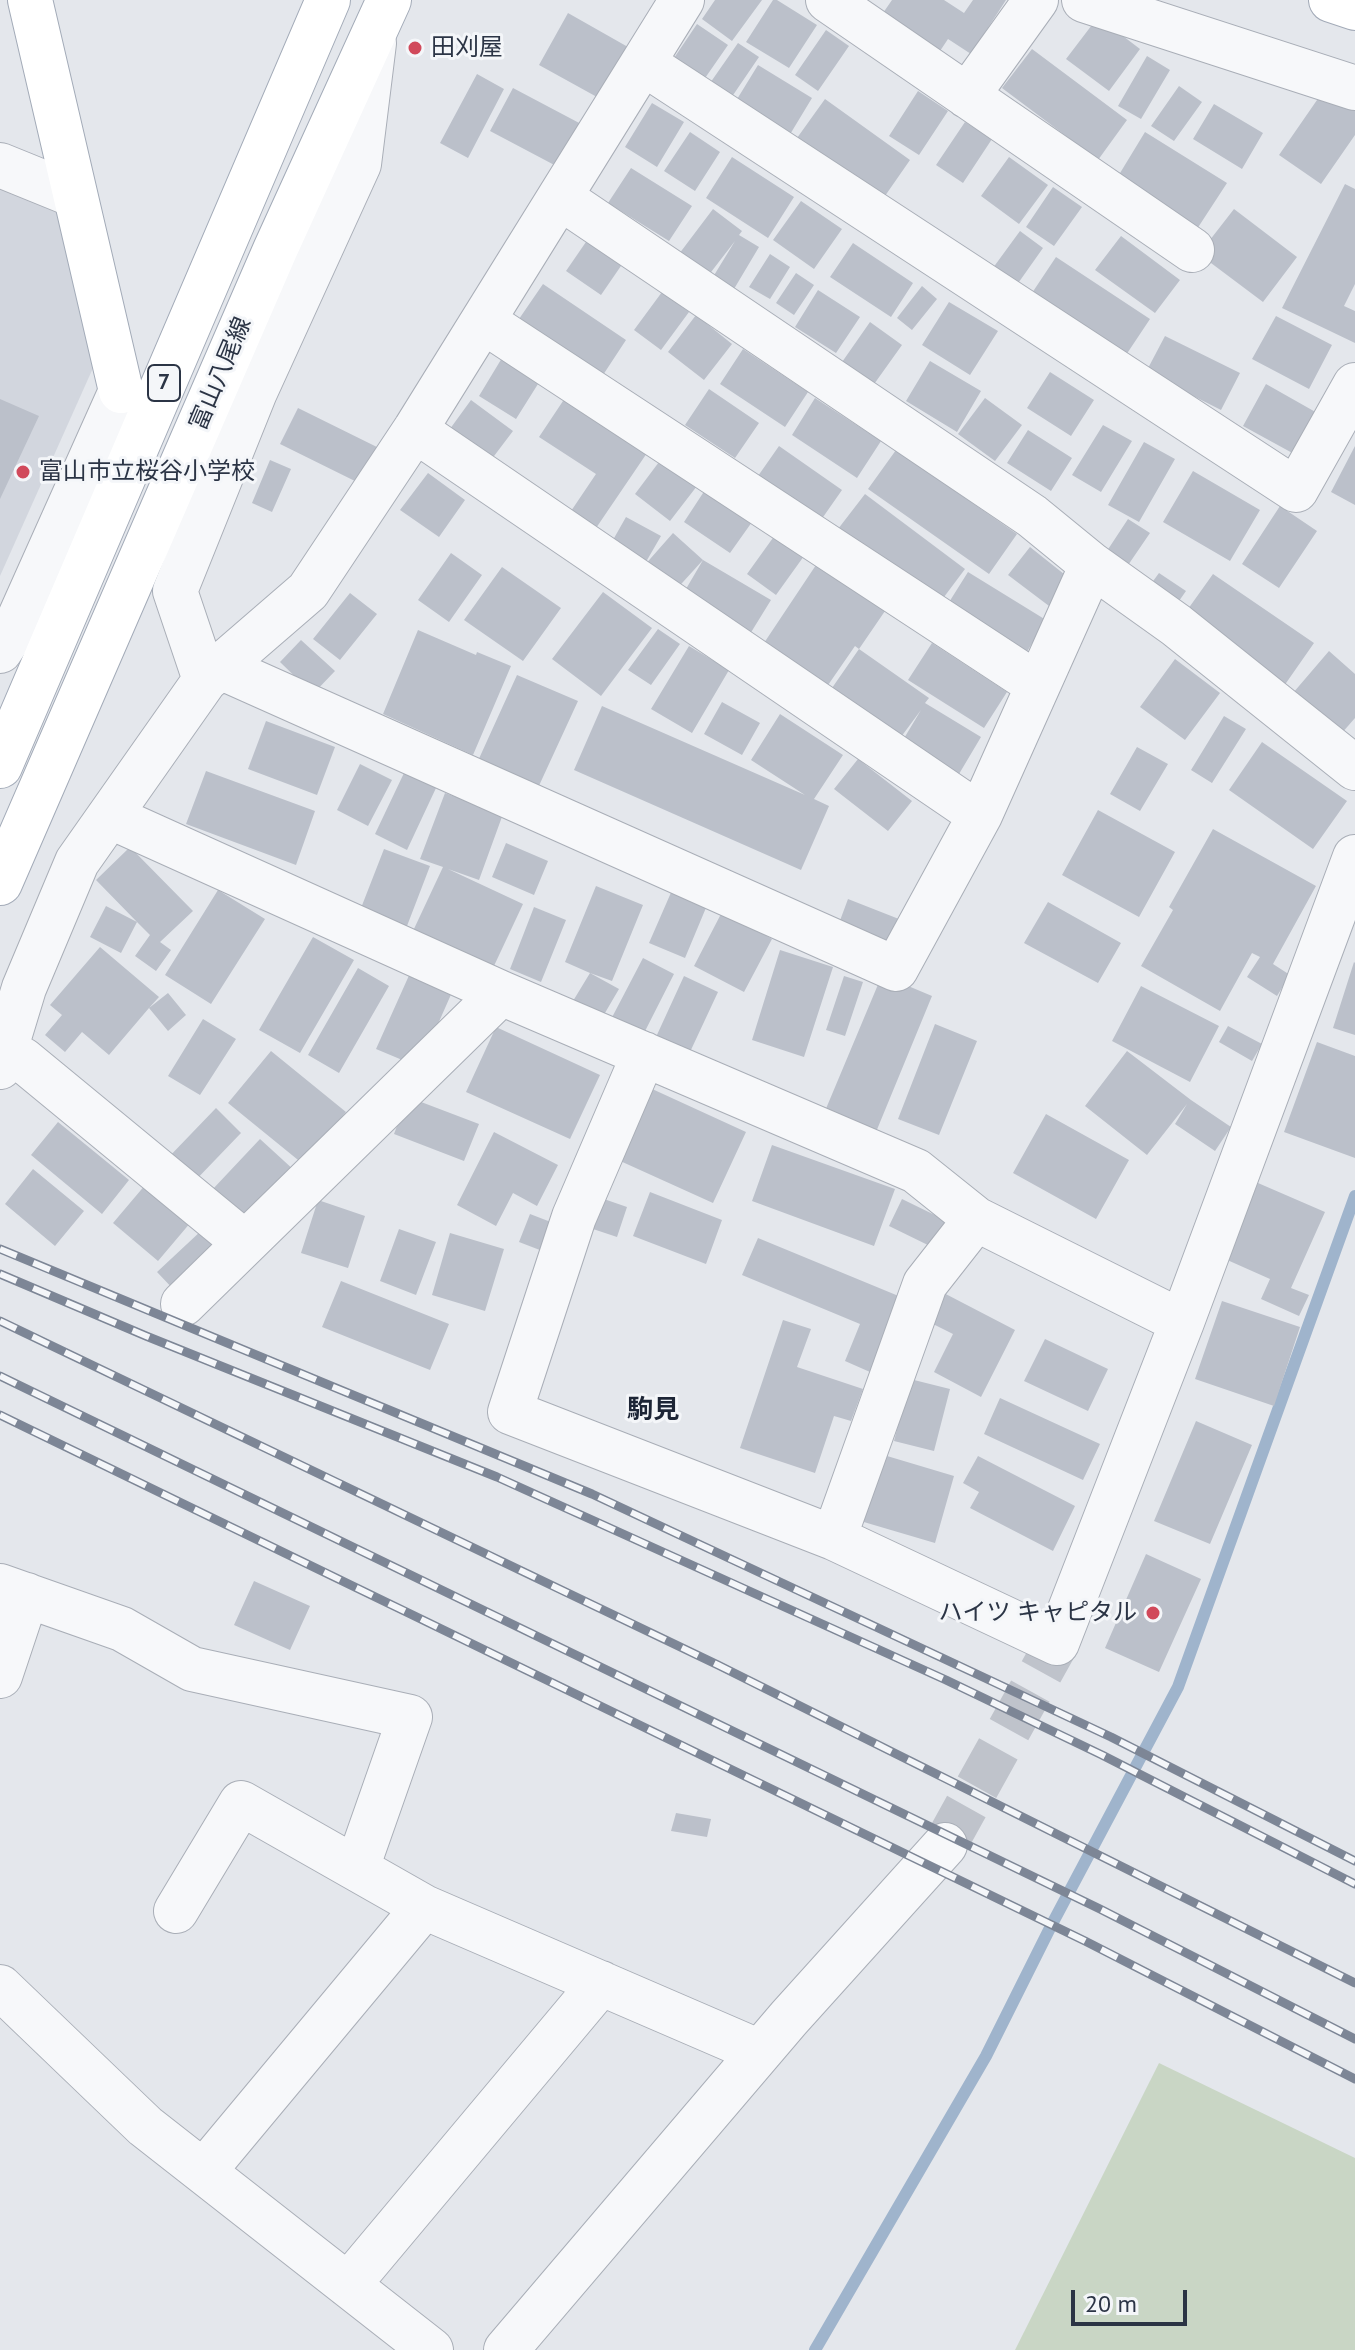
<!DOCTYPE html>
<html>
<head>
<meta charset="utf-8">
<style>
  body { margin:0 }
  #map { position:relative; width:1355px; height:2350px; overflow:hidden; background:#e4e7ec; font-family:"PT Sans",sans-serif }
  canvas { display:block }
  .scale { position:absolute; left:1071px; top:2290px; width:116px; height:36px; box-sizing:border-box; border:4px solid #2b3445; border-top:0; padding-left:10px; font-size:24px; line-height:28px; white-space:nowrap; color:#2b3445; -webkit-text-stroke:6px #f4f6f9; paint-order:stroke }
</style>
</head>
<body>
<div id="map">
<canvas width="1355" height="2350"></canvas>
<div class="scale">20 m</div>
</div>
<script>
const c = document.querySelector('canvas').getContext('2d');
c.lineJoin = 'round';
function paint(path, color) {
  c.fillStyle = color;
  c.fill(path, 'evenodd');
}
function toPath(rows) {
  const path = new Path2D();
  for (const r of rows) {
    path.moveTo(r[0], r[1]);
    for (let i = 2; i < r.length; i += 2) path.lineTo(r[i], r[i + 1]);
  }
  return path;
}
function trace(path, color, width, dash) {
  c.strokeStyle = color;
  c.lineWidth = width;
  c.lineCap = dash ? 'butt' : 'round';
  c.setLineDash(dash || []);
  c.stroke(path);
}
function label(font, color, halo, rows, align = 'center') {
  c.font = font + ' "PT Sans","Noto Sans JP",sans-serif';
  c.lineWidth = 6;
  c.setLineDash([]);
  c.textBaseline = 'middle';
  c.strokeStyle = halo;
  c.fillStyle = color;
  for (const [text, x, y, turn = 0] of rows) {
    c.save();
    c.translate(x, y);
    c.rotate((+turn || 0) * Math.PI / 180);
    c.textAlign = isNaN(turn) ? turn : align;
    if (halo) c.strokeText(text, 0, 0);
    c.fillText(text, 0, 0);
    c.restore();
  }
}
paint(toPath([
  [0,188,58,213,93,368,0,576]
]), '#d2d6de');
paint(toPath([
  [1159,2063,1355,2158,1355,2350,1015,2350]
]), '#c9d6c5');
trace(toPath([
  [815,2350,986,2056,1051,1926,1178,1687,1355,1196]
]), '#9fb4cc', 12);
paint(toPath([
  [715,0,762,0,732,41,702,19],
  [773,0,777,0,817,25,789,68,746,42],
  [892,0,944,0,964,13,973,0,1006,0,971,54,948,39,940,51,883,13],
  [568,13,635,51,606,102,539,65],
  [1098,17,1140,49,1109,91,1066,59],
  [697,24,728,45,703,81,672,61],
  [826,30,849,46,818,91,795,75],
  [738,43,759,57,729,101,708,86],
  [1032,49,1127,120,1098,160,1002,88],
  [1147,56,1170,70,1141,119,1118,106],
  [758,65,812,98,786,141,731,109],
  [477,74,504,89,468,158,440,143],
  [1335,74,1355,87,1355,135,1321,184,1279,155],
  [1179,86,1202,102,1174,141,1151,126],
  [513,88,583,125,560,168,490,131],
  [918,91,948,111,919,155,889,136],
  [825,99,910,160,878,206,792,145],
  [652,103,684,122,657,167,625,147],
  [1214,104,1263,133,1242,169,1193,139],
  [965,122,992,139,963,183,936,165],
  [690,132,720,152,695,191,664,171],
  [1145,132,1227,183,1197,229,1117,178],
  [732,157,794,197,768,238,706,198],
  [1009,157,1048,185,1019,224,981,196],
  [631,168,692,206,669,241,608,203],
  [1345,184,1355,189,1355,284,1344,306,1355,311,1355,343,1282,308],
  [1053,187,1082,207,1054,246,1026,227],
  [801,201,842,229,814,269,773,240],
  [713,209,742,231,739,235,759,247,734,289,713,277,735,241,708,276,679,254],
  [1234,209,1297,257,1263,302,1199,254],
  [1020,231,1043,248,1014,289,990,272],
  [1121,236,1180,280,1155,313,1095,270],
  [588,239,623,263,601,295,566,271],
  [853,243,913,283,891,317,830,277],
  [770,254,790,267,770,299,749,287],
  [1056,257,1150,319,1122,361,1028,299],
  [796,273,814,285,794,315,776,303],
  [543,284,626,340,603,375,519,319],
  [922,286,937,299,912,330,897,318],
  [818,290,860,317,836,353,795,327],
  [662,292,689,312,661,350,634,330],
  [949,302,998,331,970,375,922,345],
  [696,315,732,344,704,380,668,352],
  [1276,316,1332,345,1309,389,1252,359],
  [870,322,902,345,872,387,840,365],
  [1165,336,1240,373,1221,410,1146,372],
  [743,349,808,392,785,427,720,384],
  [505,353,543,376,516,419,479,396],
  [930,361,981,391,957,432,906,401],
  [1050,372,1094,400,1071,436,1027,408],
  [1266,384,1319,414,1296,455,1243,426],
  [709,389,759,423,735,458,685,425],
  [565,398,647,453,592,534,567,517,596,474,539,437],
  [815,398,881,441,857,478,792,435],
  [985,398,1022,425,995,461,958,434],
  [0,399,39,416,0,499],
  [471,400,513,431,488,464,447,433],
  [298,408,383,450,365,486,280,444],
  [1103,425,1132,441,1101,492,1072,475],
  [1028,430,1072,458,1051,491,1007,463],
  [1144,442,1175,459,1139,522,1108,505],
  [779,446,842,490,821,520,758,476],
  [1355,446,1355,505,1331,492],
  [896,450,1017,534,989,574,868,489],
  [662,458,697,486,670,521,635,494],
  [270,460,291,469,272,512,252,503],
  [1193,471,1260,510,1230,561,1163,522],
  [428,473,465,500,439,537,400,510],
  [705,490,752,522,730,553,684,522],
  [865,494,965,569,938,605,838,529],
  [1280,506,1317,531,1279,588,1242,564],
  [626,517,661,536,643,567,673,533,703,560,771,600,750,634,683,594,703,560,673,593,609,547],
  [1128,519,1150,533,1122,574,1101,560],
  [775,535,804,556,776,595,747,574],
  [1030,547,1074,582,1053,609,1008,575],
  [451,553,482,575,449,622,418,600],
  [816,565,885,611,859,649,855,646,826,688,762,646],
  [502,567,561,608,523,661,464,620],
  [968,572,1046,620,1025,655,946,607],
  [1159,573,1186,591,1172,611,1145,592],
  [1213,574,1314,643,1284,686,1183,616],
  [603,592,652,628,601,696,552,659],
  [350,593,377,614,340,660,313,639],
  [658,629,680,644,651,685,628,670],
  [418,630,476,655,477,652,511,666,473,755,383,714],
  [301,640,335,671,313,694,280,662],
  [932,643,1007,692,984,728,908,680],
  [689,646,729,670,692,733,651,709],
  [859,649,929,698,925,703,981,737,959,774,903,740,921,710,901,737,832,688],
  [1329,651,1355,674,1355,718,1341,734,1293,693],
  [1175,659,1220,693,1185,740,1140,707],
  [517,675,578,701,537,790,477,763],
  [722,702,760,723,742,755,704,734],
  [602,706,805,795,751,760,780,714,843,755,814,799,829,806,801,870,574,770],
  [1224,716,1246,729,1212,783,1191,770],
  [266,721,335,747,317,795,248,769],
  [1262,742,1347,801,1313,849,1229,790],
  [1137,747,1168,764,1140,811,1110,794],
  [858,759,912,801,888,831,834,789],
  [360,764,392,780,368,826,337,810],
  [206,771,315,811,296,865,186,824],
  [404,773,436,788,407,850,375,834],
  [445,793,503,814,479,880,448,869,523,904,493,968,413,931,443,867,420,859],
  [1098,810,1175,852,1139,917,1062,875],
  [1213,829,1316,886,1273,964,1290,975,1277,996,1247,977,1260,957,1252,953,1220,1011,1141,966,1173,910,1169,907],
  [506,843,548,861,534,895,492,877],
  [130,847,193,911,160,942,171,950,156,971,135,956,150,935,137,922,121,953,90,937,106,906,137,922,96,880],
  [384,849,430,866,407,926,361,908],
  [596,886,643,905,612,981,590,973,619,989,602,1018,573,1001,590,973,565,962],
  [673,888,708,903,685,958,649,943],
  [218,890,265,919,211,1004,165,975],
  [848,899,904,921,891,955,835,934],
  [1048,902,1121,943,1098,983,1024,943],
  [534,907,566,920,541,982,510,969],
  [722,912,772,939,744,992,694,966],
  [313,937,354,960,300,1053,259,1030],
  [100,947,159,997,149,1008,168,993,186,1015,168,1031,149,1008,109,1055,82,1032,65,1052,45,1035,62,1015,50,1005],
  [780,950,833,967,804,1057,752,1040],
  [643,958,674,974,640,1041,608,1025],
  [1354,962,1355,963,1355,1035,1333,1028],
  [358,968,389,986,339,1073,308,1055],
  [411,971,453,990,419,1067,376,1049],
  [882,975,932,996,876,1132,825,1111],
  [684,976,718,992,690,1052,656,1037],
  [844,976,863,982,845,1036,826,1030],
  [1141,986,1219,1026,1190,1082,1112,1041],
  [203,1019,236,1039,200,1095,168,1076],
  [935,1024,977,1041,939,1135,898,1119],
  [1228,1026,1262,1044,1252,1061,1219,1042],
  [496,1027,600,1075,570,1139,466,1092],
  [1317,1042,1355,1056,1355,1158,1284,1132],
  [271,1051,346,1112,303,1164,228,1103],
  [1127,1051,1191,1100,1231,1127,1215,1151,1175,1124,1187,1104,1147,1155,1085,1106],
  [650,1088,746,1132,713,1203,618,1160],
  [408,1097,479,1124,464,1161,394,1134],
  [216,1108,241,1133,191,1185,165,1161],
  [1046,1114,1129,1160,1096,1219,1013,1173],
  [58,1122,129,1180,102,1214,31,1155],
  [494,1132,558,1165,537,1206,513,1193,496,1226,457,1205],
  [260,1139,295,1171,246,1222,212,1190],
  [772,1145,895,1189,874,1246,752,1201],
  [33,1169,84,1211,55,1246,5,1204],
  [1258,1183,1325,1212,1291,1288,1309,1295,1299,1316,1261,1299,1270,1279,1225,1259],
  [146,1184,191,1222,158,1261,113,1223],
  [650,1192,722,1220,706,1264,633,1236],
  [601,1198,627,1207,617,1237,590,1228],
  [902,1199,947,1221,934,1248,889,1226],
  [318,1200,365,1216,348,1268,301,1253],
  [530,1214,556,1224,545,1252,519,1242],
  [399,1229,436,1242,416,1295,380,1281],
  [202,1230,221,1249,176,1292,157,1272],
  [450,1233,504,1249,485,1311,432,1295],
  [758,1238,901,1297,870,1372,845,1361,860,1324,742,1275],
  [341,1281,449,1324,430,1370,322,1327],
  [938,1290,1015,1330,981,1397,934,1372,953,1334,923,1319],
  [1222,1301,1300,1327,1274,1406,1195,1379],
  [783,1320,811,1329,797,1367,863,1389,851,1421,834,1416,815,1473,740,1448],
  [1045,1339,1108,1369,1088,1411,1024,1381],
  [910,1379,950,1389,934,1451,894,1441],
  [1000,1398,1100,1444,1083,1480,984,1434],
  [1196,1421,1252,1445,1210,1544,1154,1521],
  [877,1453,954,1476,935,1543,857,1520],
  [978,1456,1075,1506,1053,1551,970,1508,979,1492,963,1483],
  [1146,1554,1201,1579,1159,1672,1105,1648],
  [254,1581,310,1606,290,1650,234,1625],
  [676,1813,711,1819,707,1837,671,1831]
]), '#bbc0ca');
trace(toPath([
  [945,1845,1057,1643]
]), '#bfc3cb', 44, [44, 22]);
const minor = toPath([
  [828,0,1192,250],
  [1084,0,1355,88],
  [643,63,1296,490,1355,385],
  [967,96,1036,0],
  [0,165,74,195],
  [561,198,1032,516,1092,565,1176,625,1355,768],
  [483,321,1038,685],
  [415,430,980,815],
  [0,651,14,630,121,391],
  [220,667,896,969,980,815,1092,565],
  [205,680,175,591,255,392,359,164,374,43],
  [111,817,501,993,916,1171,976,1219,1182,1322],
  [6,1050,23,1060,244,1242],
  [644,1054,574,1217,510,1412,834,1538,925,1284,976,1219],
  [0,1067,24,988,77,862,205,680,308,591,415,430,682,0],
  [183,1304,501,993],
  [834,1538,1057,1643,1182,1322,1355,857],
  [0,1586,122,1629,192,1669,410,1717,357,1868],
  [0,1676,27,1595],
  [176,1911,241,1803,424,1907,760,2052],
  [0,1987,145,2126,431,2350],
  [204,2171,424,1907],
  [348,2285,601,1983],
  [506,2350,789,2018,945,1845]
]);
const major = toPath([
  [30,0,121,391],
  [1331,0,1355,8],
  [0,766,328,0],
  [0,883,275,250,389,0]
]);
trace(minor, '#a9aeb7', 46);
trace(major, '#a3abb8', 46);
trace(minor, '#f7f8fa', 44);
trace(major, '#fff', 44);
const rail = toPath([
  [0,1249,592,1494,1111,1737,1355,1861],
  [0,1274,146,1336,497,1477,946,1680,1102,1755,1355,1884],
  [0,1321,718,1665,1355,1983],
  [0,1376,1100,1909,1355,2039],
  [0,1415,1085,1941,1355,2079]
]);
trace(rail, '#7d8696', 9);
trace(rail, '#f4f6f9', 6, [18]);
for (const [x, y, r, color] of [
  [415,48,8,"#d1495b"],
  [23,472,8,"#d1495b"],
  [1153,1613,8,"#d1495b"]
]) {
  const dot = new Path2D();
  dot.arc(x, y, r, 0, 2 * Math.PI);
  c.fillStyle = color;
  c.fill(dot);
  trace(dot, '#f4f6f9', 3);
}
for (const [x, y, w] of [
  [164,383,32]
]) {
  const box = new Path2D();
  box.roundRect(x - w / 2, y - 18, w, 36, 6);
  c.fillStyle = '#f4f6f9';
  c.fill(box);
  trace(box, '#2b3445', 2);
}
label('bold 22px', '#2b3445', null, [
  ["7",164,383]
]);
label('24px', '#2b3445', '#f4f6f9', [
  ["田刈屋",431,48],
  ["富山市立桜谷小学校",39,472],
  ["ハイツ キャピタル",1137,1613,"right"]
], 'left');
label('24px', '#2b3445', '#f4f6f9', [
  ["富山八尾線",221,374,-67]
]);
label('bold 26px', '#1d2536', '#f4f6f9', [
  ["駒見",653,1411]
]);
</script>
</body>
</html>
